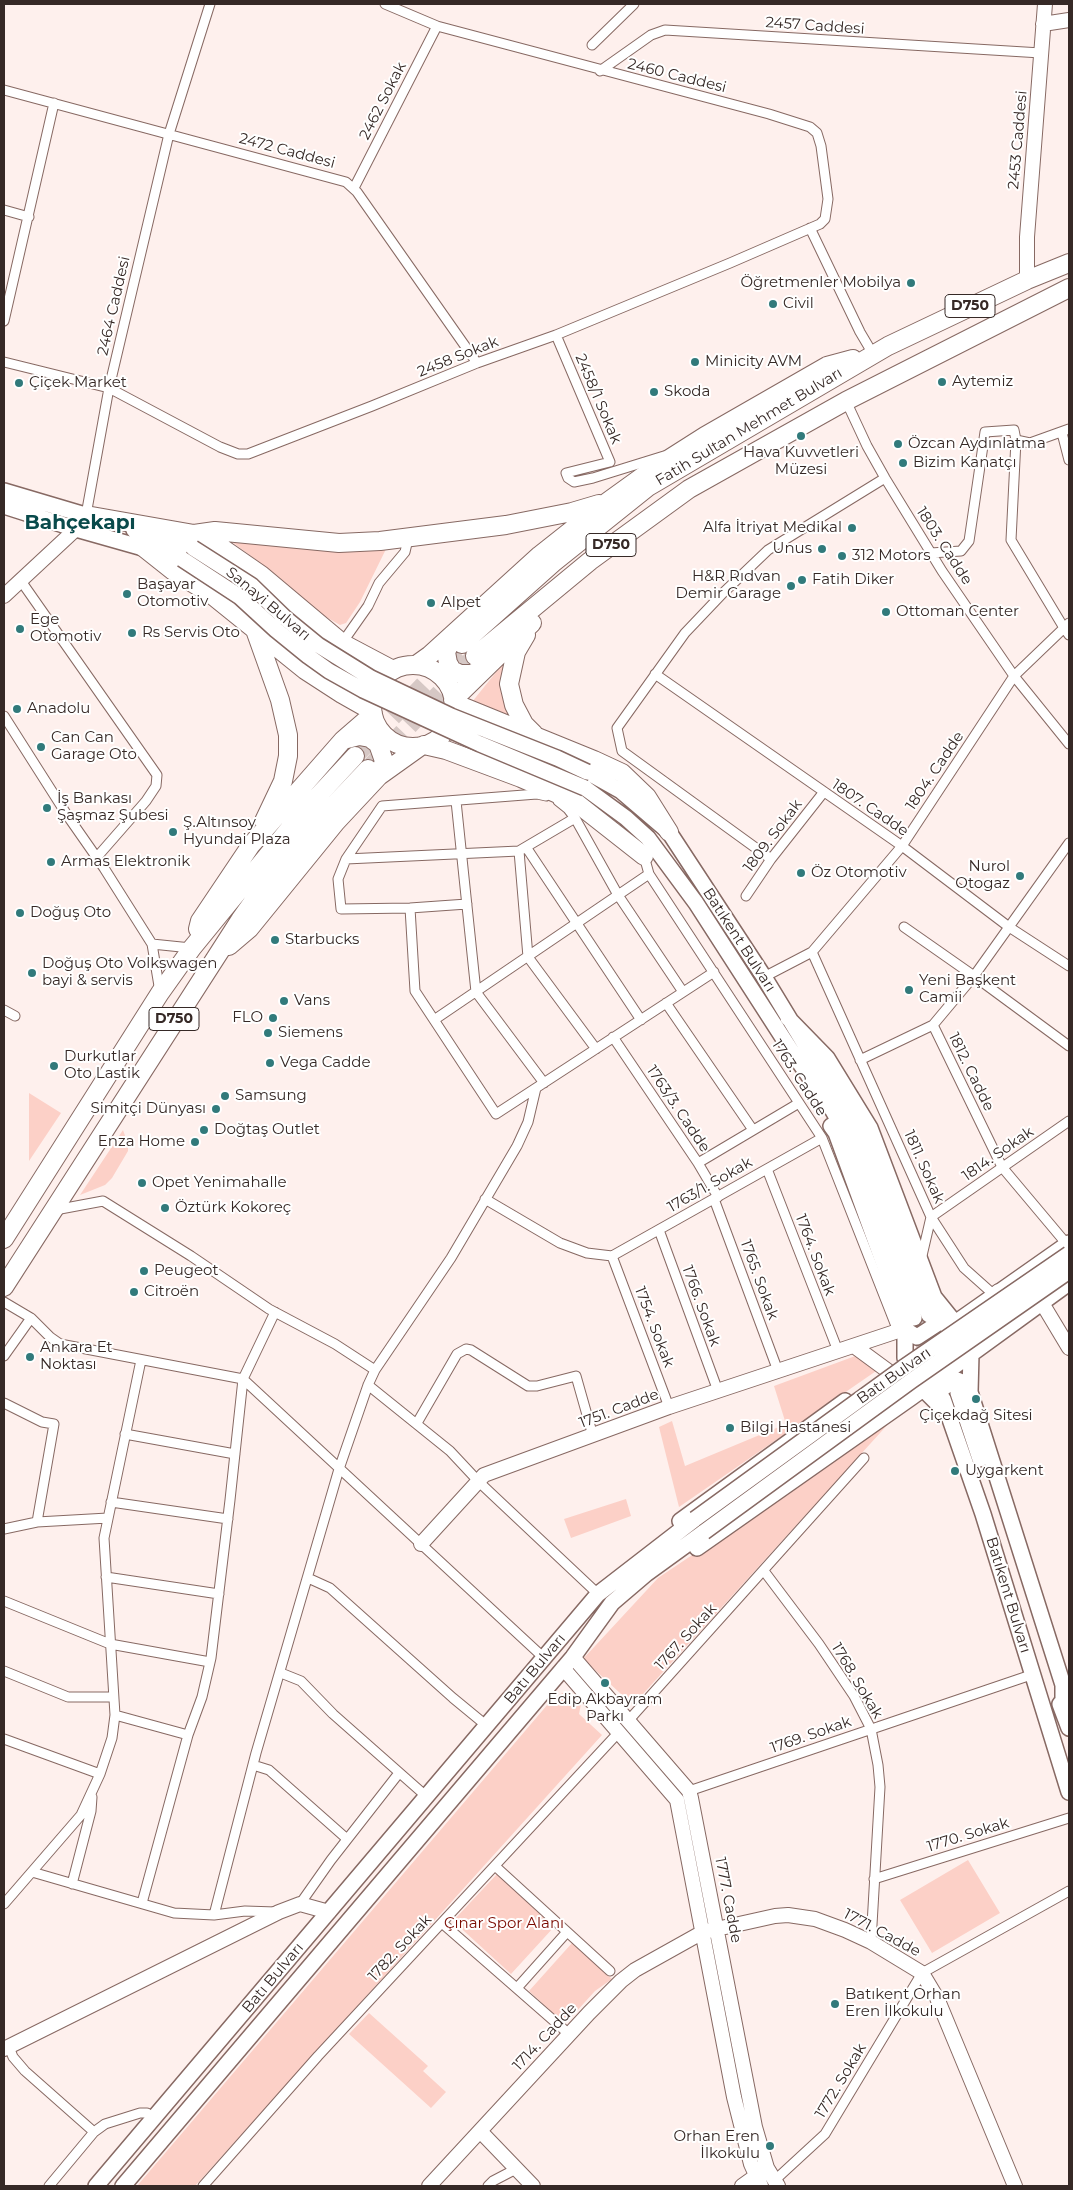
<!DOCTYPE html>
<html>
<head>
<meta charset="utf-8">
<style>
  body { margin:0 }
  #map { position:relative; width:1073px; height:2190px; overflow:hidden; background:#fef0ed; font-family:Montserrat,sans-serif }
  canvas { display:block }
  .frame { position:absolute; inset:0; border:5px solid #362926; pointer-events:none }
</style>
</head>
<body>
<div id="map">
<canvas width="1073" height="2190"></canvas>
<div class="frame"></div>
</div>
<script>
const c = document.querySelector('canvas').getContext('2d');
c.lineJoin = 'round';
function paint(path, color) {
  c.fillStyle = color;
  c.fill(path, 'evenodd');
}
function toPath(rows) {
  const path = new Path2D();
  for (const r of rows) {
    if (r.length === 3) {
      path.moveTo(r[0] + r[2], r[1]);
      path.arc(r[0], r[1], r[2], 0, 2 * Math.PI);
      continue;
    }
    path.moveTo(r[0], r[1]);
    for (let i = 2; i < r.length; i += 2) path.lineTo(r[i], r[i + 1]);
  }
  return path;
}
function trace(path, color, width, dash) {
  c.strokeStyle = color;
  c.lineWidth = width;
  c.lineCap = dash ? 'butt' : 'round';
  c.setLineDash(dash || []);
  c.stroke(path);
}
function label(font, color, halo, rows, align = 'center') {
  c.font = font + ' Montserrat,sans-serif';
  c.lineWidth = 4;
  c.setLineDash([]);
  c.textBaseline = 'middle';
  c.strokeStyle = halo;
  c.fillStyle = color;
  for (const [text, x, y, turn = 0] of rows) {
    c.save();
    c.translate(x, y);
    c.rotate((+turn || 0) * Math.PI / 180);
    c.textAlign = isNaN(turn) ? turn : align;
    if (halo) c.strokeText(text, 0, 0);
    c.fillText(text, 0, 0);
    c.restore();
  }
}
paint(toPath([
  [228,539,387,547,360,602,346,623,340,625,321,614,275,574],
  [505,661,516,721,472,702],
  [29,1093,61,1113,29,1161],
  [123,1130,128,1144,128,1151,112,1178,105,1185,80,1195],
  [858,1355,879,1369,679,1507,659,1427,672,1421,685,1466,786,1424,774,1386],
  [890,1422,633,1705,583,1659,658,1578],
  [626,1499,631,1516,571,1538,564,1519],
  [567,1691,581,1704,579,1714,602,1735,195,2186,137,2186,554,1697],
  [968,1860,1000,1913,932,1953,900,1900],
  [497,1874,554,1927,511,1974,453,1921],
  [572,1943,612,1979,595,1991,565,2024,529,1991],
  [369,2013,428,2066,423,2071,446,2092,431,2108,349,2034]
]), '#fcd0c7');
trace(toPath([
  [914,1318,930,1364]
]), '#d6c8c5', 15, [15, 8]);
trace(toPath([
  [355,756,457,650],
  [372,765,475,656]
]), '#d6c8c5', 18, [18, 9]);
const street = toPath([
  [592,45,634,4],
  [600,71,651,35,665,30,1041,53],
  [4,90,346,182,357,192,477,363],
  [354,188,437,26],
  [4,210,29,217],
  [810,228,860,332,873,354],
  [4,321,54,103],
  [556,335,610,462,566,473,568,478,574,482,593,478,664,456],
  [4,362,109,388,220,447,238,454,248,454,372,406,477,363,556,335,730,263,820,224,825,219,828,199,821,146,817,133,810,127,769,114,437,26,385,4],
  [846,401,867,446,885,478,942,571,1014,676,1069,744],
  [1062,433,1069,460],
  [1016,440,1030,443,1069,429],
  [86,515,109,388,169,134,210,4],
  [21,581,157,775,156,786,146,801,97,857],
  [1069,623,1064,628,1069,635],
  [342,643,368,606,379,583,405,552,408,539],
  [655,674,902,846,1009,927,1069,966],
  [4,716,67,815,104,868,152,944,160,992],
  [456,801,476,992,544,1083],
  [558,801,568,809,575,818,618,895,683,992],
  [526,847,641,1020],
  [519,851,528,957,596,1049],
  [644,856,649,874,822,1138,898,1331],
  [346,859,519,851,575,818],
  [771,859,622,751,617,728,685,633,724,592,768,550,885,478],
  [746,896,771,859,823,793],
  [467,904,410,908,341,909,338,879,346,859,382,806,537,794,546,796],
  [410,908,415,991,496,1114,714,972],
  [904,927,974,976,1069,1046],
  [152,944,191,948],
  [812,952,931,1217,964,1268,992,1293,997,1289],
  [764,977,812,952,902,846,1014,676,1064,628,1011,540,1016,440,1014,430,985,432,969,541,961,551,931,553],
  [666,1003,753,1130],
  [4,1010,15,1016],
  [434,1020,649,874],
  [613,1037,698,1163,718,1197],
  [860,1060,933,1025],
  [698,1163,799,1103],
  [767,1169,838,1351],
  [485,1199,560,1243,587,1253,612,1256],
  [714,1199,778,1371],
  [55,1210,103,1201,191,1256,269,1309,335,1344,375,1370],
  [659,1230,718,1391],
  [1065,1242,1002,1167,933,1025,974,976,1069,843],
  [612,1256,822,1138],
  [612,1256,669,1407],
  [921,1260,931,1217,1069,1121],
  [4,1302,31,1318,50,1337,60,1344,243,1379,544,1658],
  [4,1356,31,1318],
  [368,1385,450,1451,479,1482,598,1594],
  [4,1403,42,1422,54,1424,37,1522],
  [417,1423,457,1354,466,1349,471,1350,528,1386,537,1386,576,1376,593,1436],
  [125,1434,235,1454],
  [111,1502,228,1519],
  [4,1529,37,1522,108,1518],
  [764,1571,819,1644,854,1696,871,1729,878,1765,880,1787,871,1942],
  [106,1577,219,1594],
  [308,1578,330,1588,453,1698,487,1726],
  [4,1601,110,1644,210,1662],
  [4,1671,68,1697,113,1697],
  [281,1673,301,1681,333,1714,427,1797],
  [115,1715,188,1735,142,1903],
  [628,1721,864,1458],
  [188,1735,202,1697,211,1658,230,1500,243,1379,275,1312],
  [4,1739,100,1774],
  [253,1765,269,1770,347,1839],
  [689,1791,1028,1676],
  [495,1866,610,1971],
  [32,1872,174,1913,214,1915,245,1911,276,1912],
  [874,1879,1069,1818],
  [72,1884,91,1811,92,1797],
  [4,1904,81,1815,100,1774,112,1738,115,1715,104,1538,141,1360],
  [300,1904,331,1860,399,1773],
  [214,1915,256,1753,339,1469,368,1385,375,1370,451,1258,517,1146,528,1122,536,1088],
  [442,1923,569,2034],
  [517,1988,567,1932],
  [9,2047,13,2057,25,2071,94,2132],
  [774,2181,825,2134,922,1973,1069,1891],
  [49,2186,94,2132,105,2124,140,2113,147,2113,154,2118],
  [203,2186,318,2056,619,1732],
  [488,2186,493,2181,516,2169]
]);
const secondary = toPath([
  [1043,24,1069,20],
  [1027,280,1027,237,1045,4],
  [4,596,76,529],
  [1042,1303,1069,1348],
  [854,1346,888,1371],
  [421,1544,484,1475,669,1407,904,1329],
  [573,1657,689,1791,691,1798,755,2127,767,2168,778,2186],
  [563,1668,677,1800,734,2097,751,2164,761,2186],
  [4,2049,279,1912,300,1904,329,1912],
  [480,2131,533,2186],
  [429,2186,589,2013,621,1981,635,1970,703,1932,775,1916,788,1915,815,1919,845,1930,871,1942,922,1973,937,1998,1015,2186],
  [742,2186,763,2171]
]);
const primary = toPath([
  [4,491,95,518],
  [4,506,76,529,182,559],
  [134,530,193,548],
  [587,772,621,791,669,832,764,977,857,1130,929,1315],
  [585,788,626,818,648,838,696,903,792,1052,832,1109,850,1141,914,1318],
  [788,1018,827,1058,870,1128,934,1297,955,1323,971,1354,970,1392,1063,1685,1063,1712],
  [831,1126,836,1133,900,1308,905,1332,905,1358,923,1389,939,1405],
  [948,1328,1069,1243],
  [904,1329,917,1337,937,1324,939,1319,937,1303],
  [958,1393,980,1459],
  [943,1399,983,1514,1069,1792],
  [939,1406,938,1392,946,1386,957,1380,969,1385],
  [680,1521,845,1401],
  [697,1548,912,1397,1069,1283],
  [1060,1704,1069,1728],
  [96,2186,598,1594,695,1519],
  [123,2186,573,1657,612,1603,646,1574,704,1532]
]);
const highway = toPath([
  [86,515,194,534,222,548,261,575,342,643,393,670],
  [194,534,215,531,339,543,380,541,506,525,572,512,599,504],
  [143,547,172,570,212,595,305,670,342,694,372,711],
  [255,630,280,700,288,735,288,756,283,781,264,821],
  [454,635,446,652,448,663,452,670,460,674,472,674,483,668],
  [526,635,516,652,509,684,514,705,524,724,534,734],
  [462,644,553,563,648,487,888,346,1027,280,1069,263],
  [475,656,590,561,689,489,846,401,1069,288],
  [416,665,430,655,540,555,607,502,650,471,705,436,827,366,853,359],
  [413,706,41],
  [453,700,532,623],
  [454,703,594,760,622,773,647,797,669,832],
  [343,740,359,736,370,738,378,744,384,761,379,776],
  [424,745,446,750,521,778,574,801,644,856],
  [198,929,200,921,251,845,343,740,373,714],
  [229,946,249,929,336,822,379,776,421,746],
  [4,1239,160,993,192,948,303,812,355,756],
  [4,1287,240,920,267,882,317,823,368,769]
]);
trace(street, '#876963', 11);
trace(secondary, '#876963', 16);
trace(primary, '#876963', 18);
trace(highway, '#876963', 20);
trace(street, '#fff', 9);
trace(secondary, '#fff', 14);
trace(primary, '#fff', 15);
trace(highway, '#fff', 18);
const primaryBridge = toPath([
  [193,548,251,585,285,618,318,645,371,678,451,716,557,758,587,772],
  [182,559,240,597,276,630,308,656,329,671,363,690,480,744,585,788],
  [695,1519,903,1368,1069,1254],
  [704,1532,911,1381,1069,1271]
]);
trace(primaryBridge, '#876963', 18, []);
trace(primaryBridge, '#fff', 15);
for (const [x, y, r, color] of [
  [911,283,5,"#317a7b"],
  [773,304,5,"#317a7b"],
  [695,362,5,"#317a7b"],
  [942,382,5,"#317a7b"],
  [19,383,5,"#317a7b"],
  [654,392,5,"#317a7b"],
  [801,436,5,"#317a7b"],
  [898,444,5,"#317a7b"],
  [903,463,5,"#317a7b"],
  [852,528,5,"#317a7b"],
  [822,549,5,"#317a7b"],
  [842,556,5,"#317a7b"],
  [802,580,5,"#317a7b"],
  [791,586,5,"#317a7b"],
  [127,594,5,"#317a7b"],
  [431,603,5,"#317a7b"],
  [886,612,5,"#317a7b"],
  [20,629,5,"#317a7b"],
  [132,633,5,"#317a7b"],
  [17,709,5,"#317a7b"],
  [41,747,5,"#317a7b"],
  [47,808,5,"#317a7b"],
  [173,832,5,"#317a7b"],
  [51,862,5,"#317a7b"],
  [801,873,5,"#317a7b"],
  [1020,876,5,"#317a7b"],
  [20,913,5,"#317a7b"],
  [275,940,5,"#317a7b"],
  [32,973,5,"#317a7b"],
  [909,990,5,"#317a7b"],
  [284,1001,5,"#317a7b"],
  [273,1018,5,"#317a7b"],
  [268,1033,5,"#317a7b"],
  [270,1063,5,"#317a7b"],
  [54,1066,5,"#317a7b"],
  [225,1096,5,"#317a7b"],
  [216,1109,5,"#317a7b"],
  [204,1130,5,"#317a7b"],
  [195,1142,5,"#317a7b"],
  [142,1183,5,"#317a7b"],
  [165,1208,5,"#317a7b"],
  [144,1271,5,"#317a7b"],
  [134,1292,5,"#317a7b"],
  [30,1357,5,"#317a7b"],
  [976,1399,5,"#317a7b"],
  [730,1428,5,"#317a7b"],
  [955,1471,5,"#317a7b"],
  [605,1683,5,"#317a7b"],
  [835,2004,5,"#317a7b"],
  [770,2146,5,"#317a7b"]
]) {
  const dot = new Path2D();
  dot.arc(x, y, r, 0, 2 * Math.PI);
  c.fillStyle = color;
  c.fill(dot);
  trace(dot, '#fff', 2);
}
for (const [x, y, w] of [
  [970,306,50],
  [611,545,50],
  [174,1019,50]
]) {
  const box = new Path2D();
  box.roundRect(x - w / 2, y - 11.5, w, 23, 4);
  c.fillStyle = '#fff';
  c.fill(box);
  trace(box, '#362926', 1);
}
label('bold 14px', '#362926', null, [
  ["D750",970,306],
  ["D750",611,545],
  ["D750",174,1019]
]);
label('15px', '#362926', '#fff', [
  ["2457 Caddesi",815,26,4],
  ["2460 Caddesi",677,76,14],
  ["2462 Sokak",383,101,-63],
  ["2453 Caddesi",1018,140,-85],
  ["2472 Caddesi",287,151,15],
  ["2464 Caddesi",114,306,-77],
  ["2458 Sokak",458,357,-22],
  ["2458/1 Sokak",598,399,67],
  ["Fatih Sultan Mehmet Bulvarı",749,427,-31],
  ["1803. Cadde",944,546,57],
  ["Sanayi Bulvarı",268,604,40],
  ["1804. Cadde",935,771,-56],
  ["1807. Cadde",870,808,34],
  ["1809. Sokak",773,836,-53],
  ["Batıkent Bulvarı",739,940,57],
  ["1812. Cadde",971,1072,64],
  ["1763. Cadde",799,1078,57],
  ["1763/3. Cadde",678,1109,56],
  ["1814. Sokak",998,1154,-35],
  ["1811. Sokak",924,1167,66],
  ["1763/1. Sokak",710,1185,-30],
  ["1764. Sokak",815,1255,69],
  ["1765. Sokak",759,1280,70],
  ["1766. Sokak",701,1306,70],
  ["1754. Sokak",654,1327,69],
  ["Batı Bulvarı",894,1376,-35],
  ["1751. Cadde",619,1409,-21],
  ["Batıkent Bulvarı",1008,1595,73],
  ["1767. Sokak",686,1637,-48],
  ["Batı Bulvarı",535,1669,-50],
  ["1768. Sokak",857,1681,59],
  ["1769. Sokak",811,1735,-19],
  ["1770. Sokak",968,1835,-17],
  ["1777. Cadde",728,1900,79],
  ["1771. Cadde",882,1933,28],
  ["1782. Sokak",400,1948,-47],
  ["Batı Bulvarı",273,1978,-50],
  ["1714. Cadde",545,2037,-47],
  ["1772. Sokak",841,2081,-59]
]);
label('15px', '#362926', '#fff', [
  ["Öğretmenler Mobilya",901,283,"right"],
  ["Civil",783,304],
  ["Minicity AVM",705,362],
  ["Aytemiz",952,382],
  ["Çiçek Market",29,383],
  ["Skoda",664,392],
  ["Özcan Aydınlatma",908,444],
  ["Hava Kuvvetleri",801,453,"center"],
  ["Müzesi",801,470,"center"],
  ["Bizim Kanatçı",913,463],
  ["Alfa İtriyat Medikal",842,528,"right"],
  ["Unus",812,549,"right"],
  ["312 Motors",852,556],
  ["H&R Rıdvan",781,577,"right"],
  ["Demir Garage",781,594,"right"],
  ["Fatih Diker",812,580],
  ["Başayar",137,585],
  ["Otomotiv",137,602],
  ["Alpet",441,603],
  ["Ottoman Center",896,612],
  ["Ege",30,620],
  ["Otomotiv",30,637],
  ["Rs Servis Oto",142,633],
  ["Anadolu",27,709],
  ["Can Can",51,738],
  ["Garage Oto",51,755],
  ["İş Bankası",57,799],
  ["Şaşmaz Şubesi",57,816],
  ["Ş.Altınsoy",183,823],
  ["Hyundai Plaza",183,840],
  ["Armas Elektronik",61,862],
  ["Nurol",1010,867,"right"],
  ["Otogaz",1010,884,"right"],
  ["Öz Otomotiv",811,873],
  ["Doğuş Oto",30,913],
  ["Starbucks",285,940],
  ["Doğuş Oto Volkswagen",42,964],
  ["bayi & servis",42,981],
  ["Yeni Başkent",919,981],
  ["Camii",919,998],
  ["Vans",294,1001],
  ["FLO",263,1018,"right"],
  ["Siemens",278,1033],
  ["Durkutlar",64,1057],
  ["Oto Lastik",64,1074],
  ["Vega Cadde",280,1063],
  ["Samsung",235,1096],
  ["Simitçi Dünyası",206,1109,"right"],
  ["Doğtaş Outlet",214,1130],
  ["Enza Home",185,1142,"right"],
  ["Opet Yenimahalle",152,1183],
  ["Öztürk Kokoreç",175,1208],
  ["Peugeot",154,1271],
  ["Citroën",144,1292],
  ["Ankara Et",40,1348],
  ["Noktası",40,1365],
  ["Çiçekdağ Sitesi",976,1416,"center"],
  ["Bilgi Hastanesi",740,1428],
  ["Uygarkent",965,1471],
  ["Edip Akbayram",605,1700,"center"],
  ["Parkı",605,1717,"center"],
  ["Batıkent Orhan",845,1995],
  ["Eren İlkokulu",845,2012],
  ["Orhan Eren",760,2137,"right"],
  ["İlkokulu",760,2154,"right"]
], 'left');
label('15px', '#7a0a00', '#fff', [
  ["Çınar Spor Alanı",504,1924]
]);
label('bold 20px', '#094a4b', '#fff', [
  ["Bahçekapı",80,523]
]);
</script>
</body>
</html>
